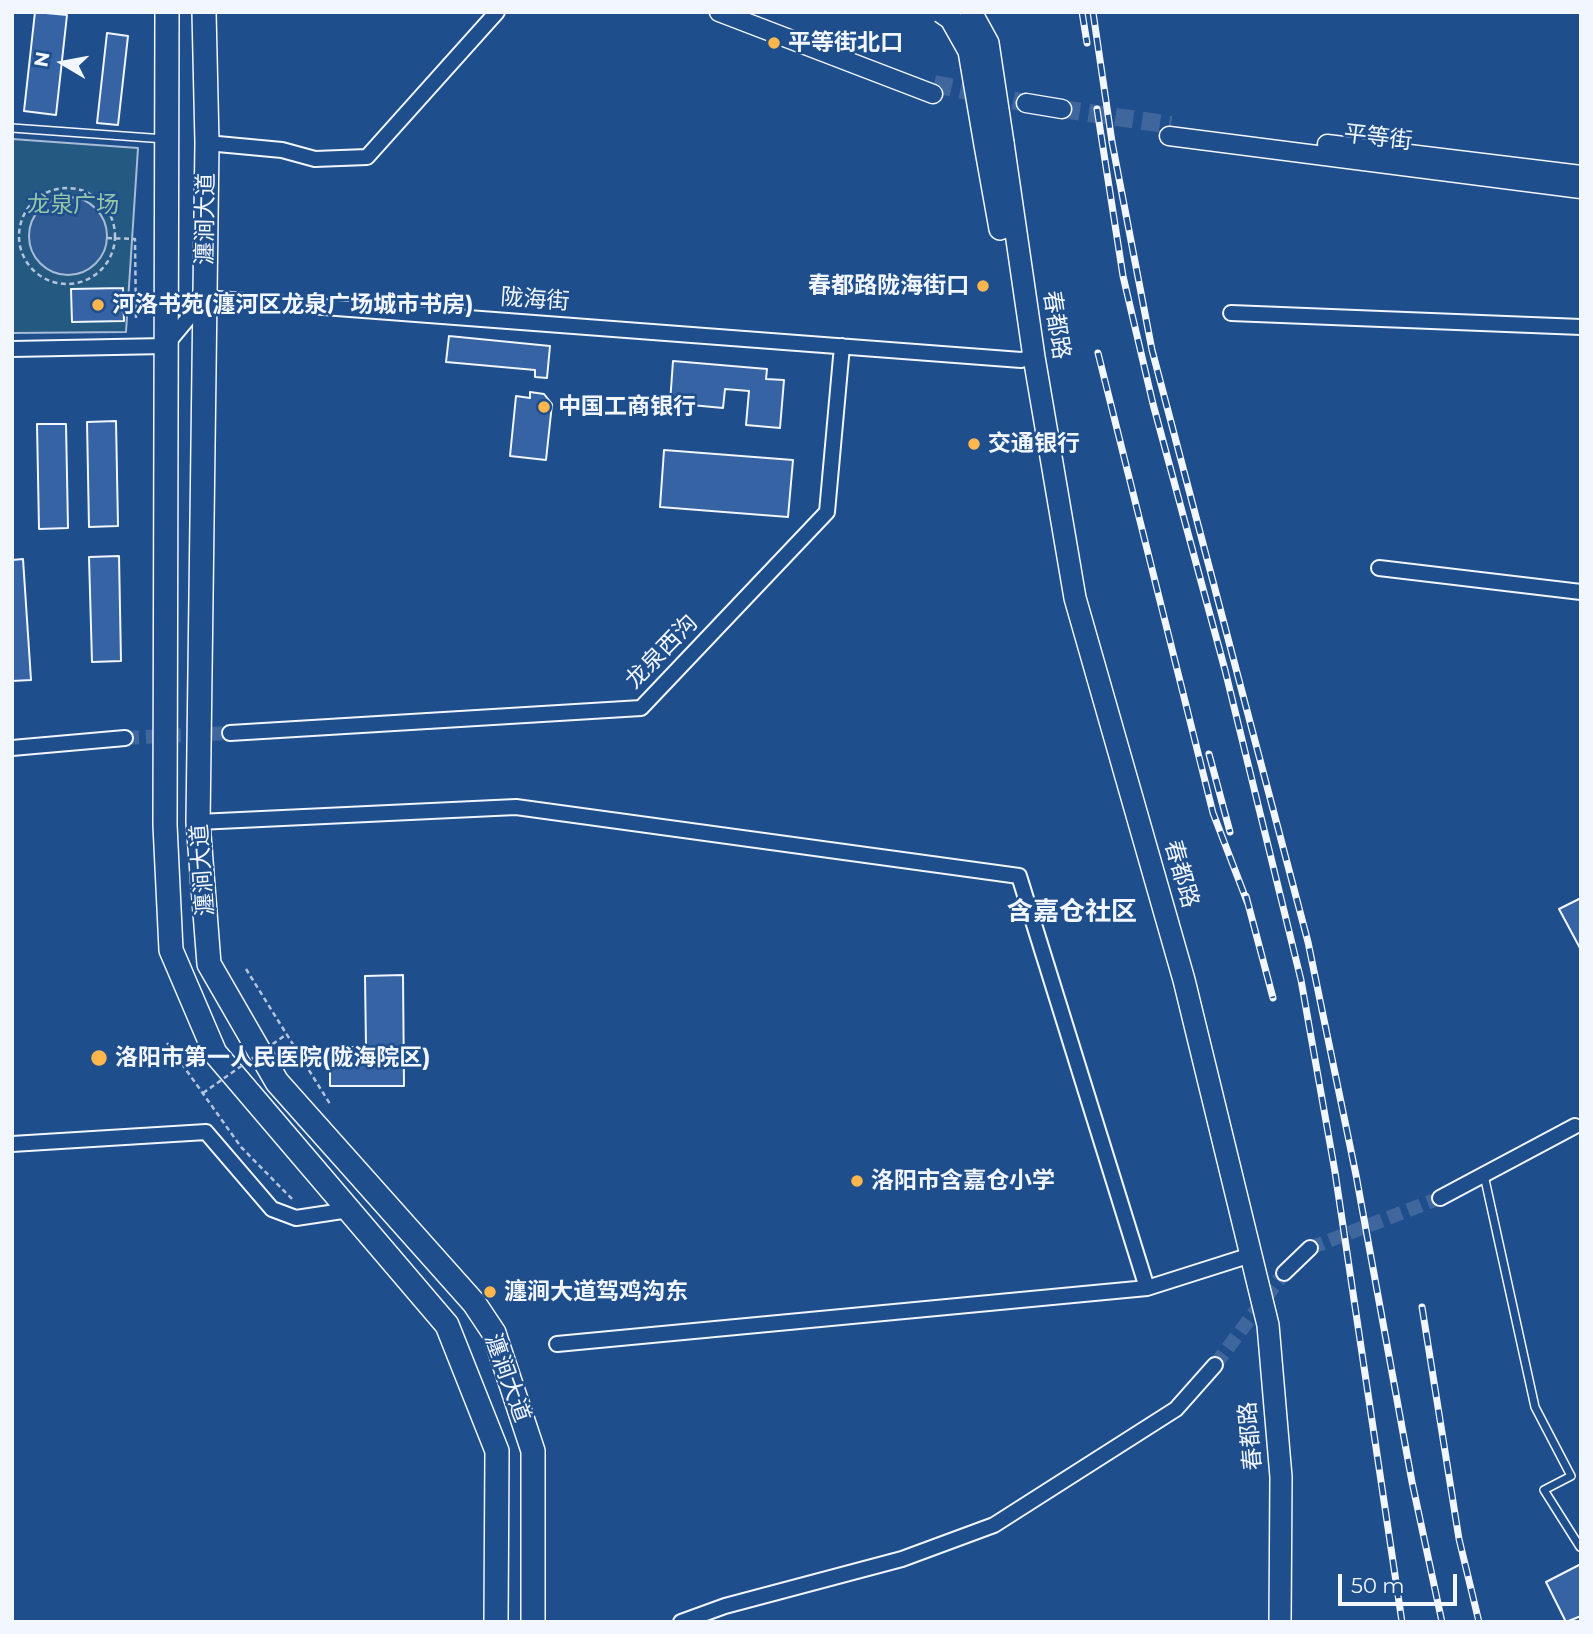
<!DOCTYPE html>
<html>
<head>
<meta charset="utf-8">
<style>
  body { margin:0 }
  #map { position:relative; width:1593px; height:1634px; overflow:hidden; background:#1f4e8c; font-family:Montserrat,sans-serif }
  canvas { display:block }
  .frame { position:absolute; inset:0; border:14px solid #f2f6ff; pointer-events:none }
  .north { position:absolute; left:28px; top:28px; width:70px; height:70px; -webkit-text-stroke:5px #1f4e8c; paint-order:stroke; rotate:280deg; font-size:19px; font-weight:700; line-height:28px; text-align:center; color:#f2f6ff }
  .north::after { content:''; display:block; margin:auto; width:24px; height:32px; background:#f2f6ff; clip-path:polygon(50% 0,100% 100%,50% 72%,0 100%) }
  .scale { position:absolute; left:1338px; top:1574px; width:119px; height:32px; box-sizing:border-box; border:4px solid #f2f6ff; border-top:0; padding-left:9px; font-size:21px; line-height:24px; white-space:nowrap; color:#f2f6ff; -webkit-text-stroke:5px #1f4e8c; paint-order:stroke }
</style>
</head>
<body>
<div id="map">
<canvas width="1593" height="1634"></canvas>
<div class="frame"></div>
<div class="north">N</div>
<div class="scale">50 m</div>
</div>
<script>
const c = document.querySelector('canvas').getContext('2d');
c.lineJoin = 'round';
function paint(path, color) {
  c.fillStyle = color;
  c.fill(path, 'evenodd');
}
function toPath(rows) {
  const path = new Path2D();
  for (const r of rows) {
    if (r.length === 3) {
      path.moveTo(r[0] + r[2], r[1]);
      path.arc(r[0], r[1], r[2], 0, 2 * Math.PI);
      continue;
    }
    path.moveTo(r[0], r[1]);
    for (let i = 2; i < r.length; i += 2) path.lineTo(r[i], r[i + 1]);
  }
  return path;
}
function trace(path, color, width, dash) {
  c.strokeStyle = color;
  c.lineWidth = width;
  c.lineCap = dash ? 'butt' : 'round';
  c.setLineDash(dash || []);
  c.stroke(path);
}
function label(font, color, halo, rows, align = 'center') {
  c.font = font + ' Montserrat,"Noto Sans SC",sans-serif';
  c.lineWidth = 5;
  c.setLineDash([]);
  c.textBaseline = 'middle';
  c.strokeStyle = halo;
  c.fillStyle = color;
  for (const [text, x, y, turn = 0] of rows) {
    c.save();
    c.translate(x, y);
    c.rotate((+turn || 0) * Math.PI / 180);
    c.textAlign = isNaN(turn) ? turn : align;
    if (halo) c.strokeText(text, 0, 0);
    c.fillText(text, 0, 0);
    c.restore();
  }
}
const green = toPath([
  [12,139,138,148,126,332,12,333,12,139]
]);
paint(green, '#245a82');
trace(green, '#a8bbd7', 2);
const parking = toPath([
  [68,236,39]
]);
paint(parking, '#305b95');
trace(parking, '#a8bbd7', 2);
const building = toPath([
  [35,12,67,15,56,115,24,111,35,12],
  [107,33,128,36,118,125,97,123,107,33],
  [123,288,124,321,72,322,71,289,123,288],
  [449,336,550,346,547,378,535,377,535,370,446,362,449,336],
  [673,361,767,369,766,379,784,380,780,428,746,425,749,391,725,389,723,408,670,403,673,361],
  [530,392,544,394,552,404,546,460,510,456,516,396,530,398,530,392],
  [116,421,118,526,89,527,87,422,116,421],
  [37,424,66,424,68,528,39,529,37,424],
  [664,450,793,460,788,517,660,507,664,450],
  [119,556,121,661,92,662,89,557,119,556],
  [23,559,31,680,12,681,12,560,23,559],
  [1581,898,1581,950,1559,909,1581,898],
  [403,975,404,1086,330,1086,330,1047,366,1047,365,976,403,975],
  [1581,1564,1581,1616,1566,1622,1546,1582,1581,1564]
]);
paint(building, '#3563a3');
trace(building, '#f2f6ff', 2);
trace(toPath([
  [125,738,230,733],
  [1310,1248,1440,1198],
  [1215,1365,1284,1273]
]), '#3f679d', 14, [14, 7]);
trace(toPath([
  [934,84,1026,103],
  [1062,109,1171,125]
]), '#3f679d', 18, [18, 9]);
const service = toPath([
  [12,128,165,139],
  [1484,1175,1535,1407,1571,1476,1544,1490,1580,1547]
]);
const minor = toPath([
  [207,143,282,150,315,159,367,157,497,12],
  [1231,313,1581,327],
  [12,349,165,346,205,298,1021,360,1034,357],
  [1379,568,1581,592],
  [230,733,641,708,827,512,842,346],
  [12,748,125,738],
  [198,822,516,807,1019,876,1147,1288],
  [12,1144,206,1132,272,1209,296,1218,349,1210],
  [1440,1198,1575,1126],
  [1284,1273,1310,1248],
  [557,1344,1147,1288,1251,1255],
  [681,1622,725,1606,902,1559,994,1525,1176,1409,1215,1365]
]);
const tertiary = toPath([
  [719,12,933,94],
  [1026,103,1062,109],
  [1169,136,1581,189],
  [1327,144,1581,175]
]);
const secondary = toPath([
  [1003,143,1034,357,1075,598,1184,980,1268,1325,1281,1477,1280,1622],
  [985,145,1000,229]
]);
const primary = toPath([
  [167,12,165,825,171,950,215,1053,447,1325,497,1451,496,1622],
  [204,12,207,143,198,822,209,964,277,1082,474,1303,494,1333,533,1451,533,1622]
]);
trace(service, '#f2f6ff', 10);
trace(minor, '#f2f6ff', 18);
trace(tertiary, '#f2f6ff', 21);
trace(secondary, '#f2f6ff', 24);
trace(primary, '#f2f6ff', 26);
trace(toPath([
  [67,236,48],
  [107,238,135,239,136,320],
  [246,969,330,1104],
  [167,1043,241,1147,294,1201]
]), '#b3c4dc', 2.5, [5, 3.5]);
trace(service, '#1f4e8c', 7);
trace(minor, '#1f4e8c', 14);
trace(tertiary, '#1f4e8c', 18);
trace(secondary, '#1f4e8c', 21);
trace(primary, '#1f4e8c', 23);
const rail = toPath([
  [1082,12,1087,43],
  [1093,12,1112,142,1152,350,1308,942,1356,1175,1412,1482,1442,1622],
  [1097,109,1123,276,1153,404,1225,670,1301,980,1335,1172,1402,1622],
  [1098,353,1213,813,1248,904],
  [1209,754,1230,832],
  [1246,896,1273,998],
  [1422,1307,1459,1539,1479,1622]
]);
trace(rail, '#f2f6ff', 7);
trace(rail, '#1f4e8c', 4.5, [13]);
const secondaryBridge = toPath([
  [941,12,951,19,969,51,985,145],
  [971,12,988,43,1003,143]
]);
trace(secondaryBridge, '#f2f6ff', 24, []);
trace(toPath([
  [203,1093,287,1034]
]), '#b3c4dc', 2.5, [5, 3.5]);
trace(secondaryBridge, '#1f4e8c', 21);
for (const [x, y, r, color] of [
  [774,43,7,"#ffb74d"],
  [983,286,7,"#ffb74d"],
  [98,305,7,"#ffb74d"],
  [544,407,7,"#ffb74d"],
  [974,444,7,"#ffb74d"],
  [99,1058,9,"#ffb74d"],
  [857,1181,7,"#ffb74d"],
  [490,1292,7,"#ffb74d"]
]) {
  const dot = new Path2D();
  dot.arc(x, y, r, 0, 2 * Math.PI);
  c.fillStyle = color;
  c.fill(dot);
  trace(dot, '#1f4e8c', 2.5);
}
label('bold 23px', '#f2f6ff', '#1f4e8c', [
  ["平等街北口",788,43],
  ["春都路陇海街口",969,286,"right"],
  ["河洛书苑(瀍河区龙泉广场城市书房)",112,305],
  ["中国工商银行",558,407],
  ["交通银行",988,444],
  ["洛阳市第一人民医院(陇海院区)",115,1058],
  ["洛阳市含嘉仓小学",871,1181],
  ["瀍涧大道驾鸡沟东",504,1292]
], 'left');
label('23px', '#f2f6ff', '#1f4e8c', [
  ["平等街",1378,138,7],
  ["瀍涧大道",206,219,-89],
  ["陇海街",535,300,4],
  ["春都路",1056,325,81],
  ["龙泉西沟",662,652,-46],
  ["瀍涧大道",203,870,-94],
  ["春都路",1181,874,74],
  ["瀍涧大道",507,1378,70],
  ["春都路",1251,1436,-95]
]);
label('23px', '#97c8a6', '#1f4e8c', [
  ["龙泉广场",73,205]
]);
label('bold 26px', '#f2f6ff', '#1f4e8c', [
  ["含嘉仓社区",1072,912]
]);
</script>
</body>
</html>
